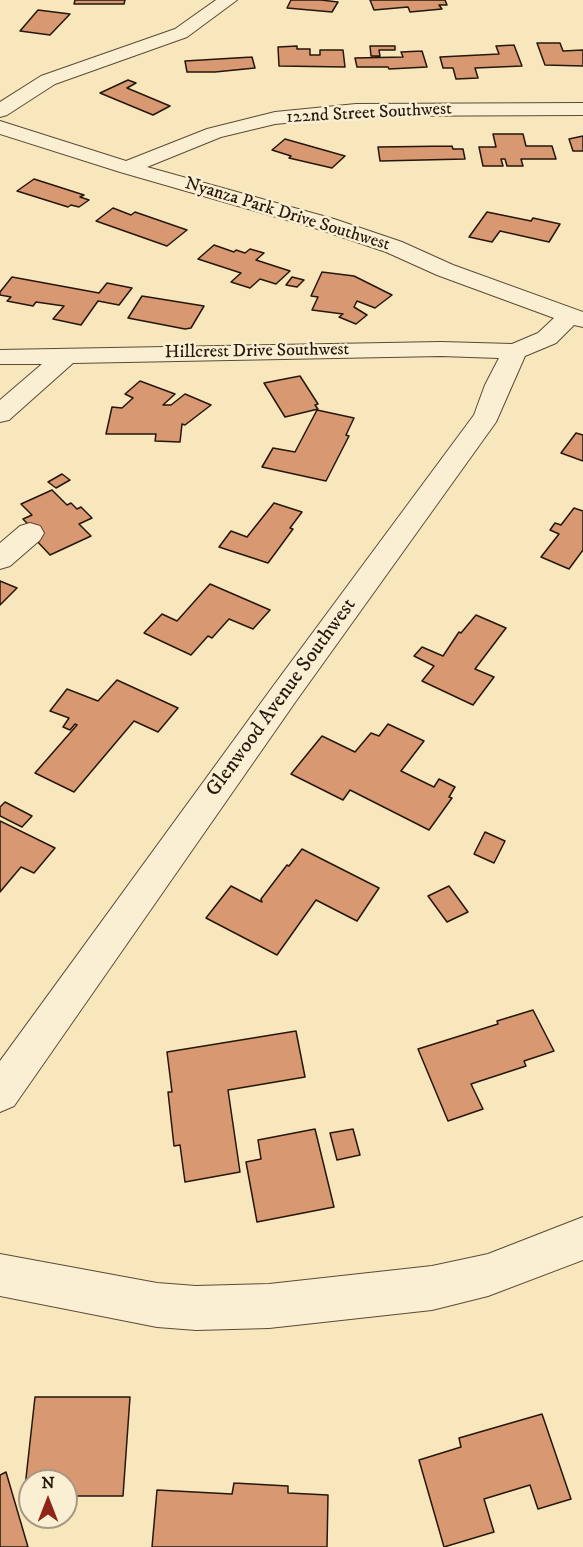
<!DOCTYPE html>
<html>
<head>
<meta charset="utf-8">
<style>
  body { margin:0 }
  #map { position:relative; width:583px; height:1547px; overflow:hidden; background:#f8e6bc; font-family:"IM FELL DW Pica",serif }
  canvas { display:block }
  .north { position:absolute; left:18px; top:1469px; width:60px; height:60px; box-sizing:border-box; background:#faefd3; border:2px solid #a59983; border-radius:50%; rotate:0deg; font-size:16px; font-weight:700; line-height:24px; text-align:center; color:#25170b }
  .north::after { content:''; display:block; margin:auto; width:21px; height:27px; background:#8f2418; clip-path:polygon(50% 0,100% 100%,50% 72%,0 100%) }
</style>
</head>
<body>
<div id="map">
<canvas width="583" height="1547"></canvas>
<div class="north">N</div>
</div>
<script>
const c = document.querySelector('canvas').getContext('2d');
c.lineJoin = 'round';
function paint(path, color) {
  c.fillStyle = color;
  c.fill(path, 'evenodd');
}
function toPath(rows) {
  const path = new Path2D();
  for (const r of rows) {
    path.moveTo(r[0], r[1]);
    for (let i = 2; i < r.length; i += 2) path.lineTo(r[i], r[i + 1]);
  }
  return path;
}
function trace(path, color, width, dash) {
  c.strokeStyle = color;
  c.lineWidth = width;
  c.lineCap = dash ? 'butt' : 'round';
  c.setLineDash(dash || []);
  c.stroke(path);
}
function label(font, color, halo, rows, align = 'center') {
  c.font = font + ' "IM FELL DW Pica",serif';
  c.lineWidth = 5;
  c.setLineDash([]);
  c.textBaseline = 'middle';
  c.strokeStyle = halo;
  c.fillStyle = color;
  for (const [text, x, y, turn = 0] of rows) {
    c.save();
    c.translate(x, y);
    c.rotate((+turn || 0) * Math.PI / 180);
    c.textAlign = isNaN(turn) ? turn : align;
    if (halo) c.strokeText(text, 0, 0);
    c.fillText(text, 0, 0);
    c.restore();
  }
}
const building = toPath([
  [75,0,125,0,124,4,74,4,75,0],
  [291,0,321,0,338,2,332,12,287,8,291,0],
  [370,0,445,0,447,5,439,5,442,9,410,12,408,7,374,10,370,0],
  [38,10,70,14,50,35,20,31,38,10],
  [537,43,560,43,563,51,583,50,583,66,545,65,537,43],
  [514,45,522,66,475,68,478,78,456,79,453,68,443,68,440,57,499,54,496,46,514,45],
  [297,46,297,49,310,49,310,55,320,55,320,50,343,50,345,67,279,66,278,47,297,46],
  [370,46,395,46,395,50,379,50,380,56,371,56,370,46],
  [422,51,427,67,389,69,388,67,357,67,355,58,403,57,401,52,422,51],
  [252,57,255,68,215,72,187,72,185,61,252,57],
  [128,80,136,83,127,88,170,106,153,115,100,93,128,80],
  [493,134,523,134,526,146,552,146,556,159,521,159,523,166,507,166,505,159,501,159,503,166,483,166,479,147,496,147,493,134],
  [583,136,583,151,573,151,569,139,583,136],
  [285,139,345,156,332,168,289,158,291,156,272,150,285,139],
  [452,146,453,149,463,149,465,159,380,161,378,147,452,146],
  [34,179,84,195,80,197,89,200,79,207,71,205,68,207,17,191,34,179],
  [113,208,131,215,135,212,187,230,167,246,96,221,113,208],
  [487,212,531,221,533,218,560,224,549,242,500,231,492,242,469,237,487,212],
  [214,245,234,252,236,250,245,253,250,249,264,253,256,260,290,271,276,284,260,279,250,288,231,282,241,273,198,259,214,245],
  [322,272,354,276,392,295,375,308,357,301,354,307,367,315,356,324,339,317,343,314,312,310,318,297,311,296,322,272],
  [12,277,99,293,107,283,132,288,119,305,98,301,81,325,53,319,64,306,36,302,33,306,7,301,11,297,0,295,0,292,12,277],
  [292,277,304,280,297,287,286,285,292,277],
  [142,296,204,306,191,328,185,329,128,318,142,296],
  [300,376,318,404,315,405,318,409,285,417,264,383,300,376],
  [140,381,175,394,163,405,171,405,185,394,211,405,185,425,182,424,180,442,155,441,156,434,106,434,112,407,122,408,133,398,125,394,140,381],
  [317,410,354,418,346,435,349,436,326,481,262,467,273,448,295,452,317,410],
  [576,433,583,435,583,461,561,453,576,433],
  [62,474,70,480,56,488,48,482,62,474],
  [52,490,67,505,71,503,77,509,81,507,92,518,79,524,91,536,50,555,35,539,40,537,23,519,32,515,21,504,52,490],
  [274,503,302,512,290,528,293,529,268,563,219,547,231,531,247,537,274,503],
  [574,508,583,511,583,550,569,569,541,557,559,534,550,530,555,523,561,525,574,508],
  [0,581,17,588,0,605,0,581],
  [210,584,270,610,253,629,229,619,212,638,208,636,191,655,144,633,162,614,177,621,210,584],
  [476,615,506,628,475,669,494,677,473,705,422,681,434,666,414,656,422,647,443,656,459,632,461,633,476,615],
  [117,680,178,708,158,732,134,721,74,792,35,773,77,725,75,724,70,730,63,727,69,718,50,711,67,689,98,701,117,680],
  [388,724,424,741,401,771,434,787,439,779,455,787,449,797,452,798,429,830,350,790,343,800,291,774,322,736,355,752,371,733,379,736,388,724],
  [5,802,32,816,22,827,0,816,0,807,5,802],
  [0,821,55,848,34,873,21,867,0,892,0,821],
  [485,832,505,841,494,863,474,854,485,832],
  [302,849,379,888,357,921,316,900,277,955,206,918,231,886,262,902,261,899,287,865,289,866,302,849],
  [449,886,468,912,447,922,428,896,449,886],
  [533,1010,554,1051,524,1061,526,1066,471,1084,483,1109,448,1121,418,1049,498,1024,497,1021,533,1010],
  [296,1031,305,1077,228,1090,240,1172,185,1182,180,1145,174,1146,168,1092,172,1092,167,1052,296,1031],
  [315,1129,334,1207,257,1222,246,1162,261,1159,258,1140,315,1129],
  [353,1129,360,1155,337,1160,330,1133,353,1129],
  [35,1397,130,1397,123,1496,66,1496,66,1481,30,1481,30,1496,24,1496,35,1397],
  [542,1414,571,1499,538,1509,530,1485,484,1499,494,1532,444,1547,419,1460,461,1447,459,1438,542,1414],
  [6,1472,28,1547,0,1547,0,1475,6,1472],
  [234,1483,288,1486,288,1493,328,1495,327,1547,152,1547,157,1490,232,1494,234,1483]
]);
paint(building, '#d79872');
trace(building, '#25170b', 1.5);
const minor = toPath([
  [216,0,237,0,187,37,55,84,7,115,0,117,0,102,41,76,175,29,216,0],
  [583,103,583,115,356,116,275,124,221,137,147,167,334,219,402,242,453,265,583,312,583,327,574,325,556,343,525,356,496,422,296,701,14,1106,0,1112,0,1061,274,685,474,415,485,385,499,358,441,356,73,363,9,420,0,422,0,400,42,364,0,364,0,350,441,342,512,344,538,333,554,318,437,275,386,252,318,229,120,172,0,134,0,121,126,161,207,129,275,112,356,104,583,103],
  [30,523,40,526,44,533,40,540,10,566,0,569,0,543,20,526,30,523],
  [583,1217,583,1260,488,1296,432,1310,269,1328,196,1330,157,1327,0,1296,0,1254,157,1283,196,1286,269,1284,432,1266,488,1254,583,1217]
]);
trace(minor, '#5a4b37', 2);
paint(minor, '#faefd3');
label('18px', '#25170b', '#faefd3', [
  ["122nd Street Southwest",369,114,-3],
  ["Nyanza Park Drive Southwest",287,215,17],
  ["Hillcrest Drive Southwest",257,352,-1]
]);
label('21px', '#25170b', '#faefd3', [
  ["Glenwood Avenue Southwest",282,698,-54]
]);
</script>
</body>
</html>
